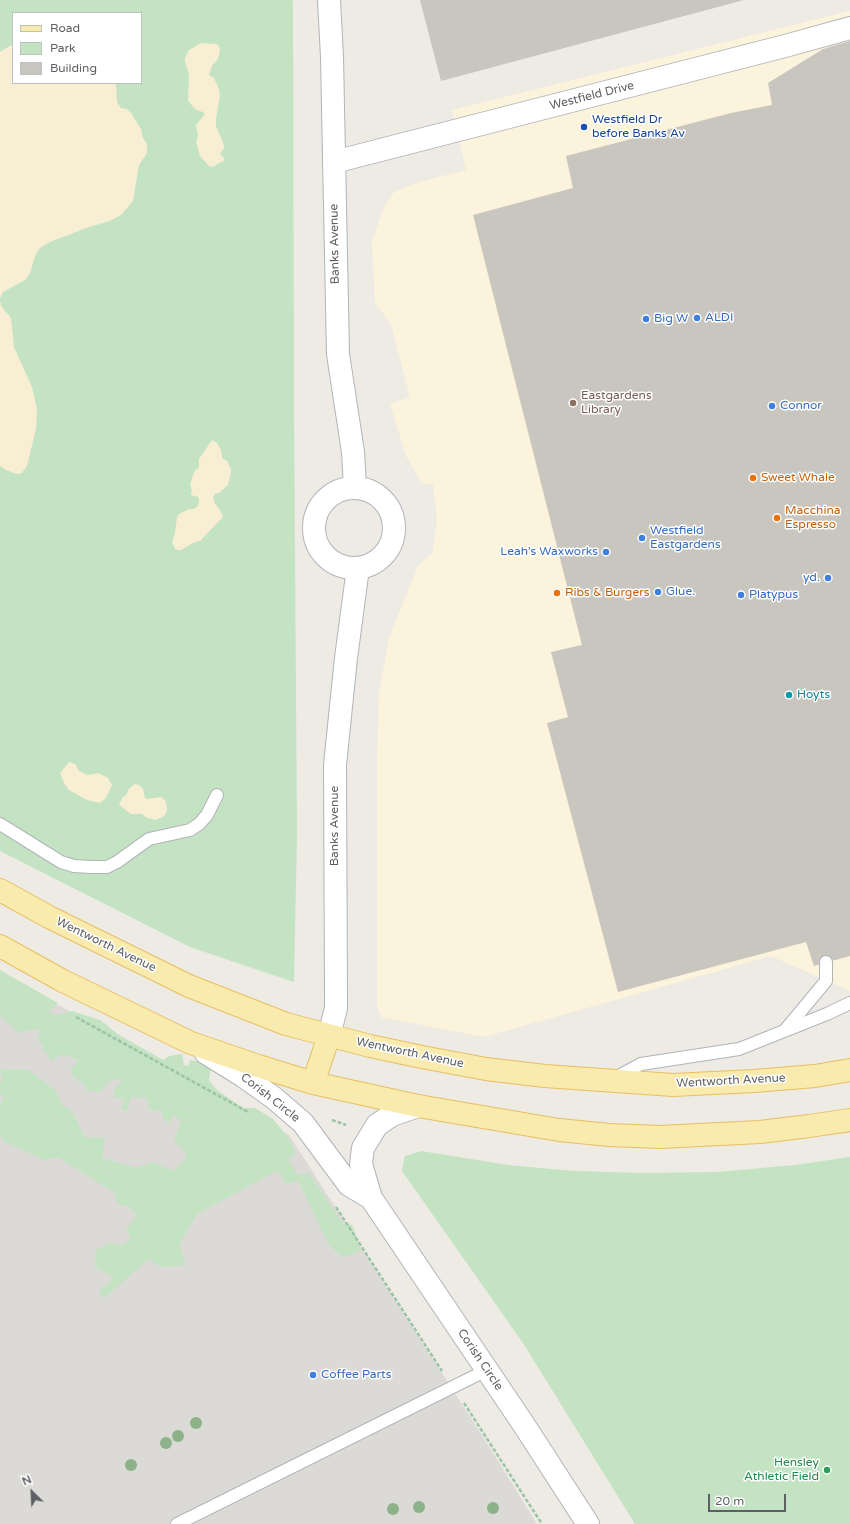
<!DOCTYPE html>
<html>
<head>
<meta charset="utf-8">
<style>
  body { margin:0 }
  #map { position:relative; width:850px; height:1524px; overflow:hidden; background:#edebe4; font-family:"Varela Round",sans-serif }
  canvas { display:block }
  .legend { position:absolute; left:12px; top:12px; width:130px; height:72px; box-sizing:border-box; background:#fff; border:1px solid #bebfc1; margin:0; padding:5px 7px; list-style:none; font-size:12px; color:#5c5f63 }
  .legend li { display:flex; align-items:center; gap:8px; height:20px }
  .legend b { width:20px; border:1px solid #bebfc1 }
  .north { position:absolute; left:12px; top:1472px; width:40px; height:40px; -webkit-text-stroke:3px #fff; paint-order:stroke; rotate:336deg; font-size:11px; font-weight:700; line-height:16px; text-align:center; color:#5c5f63 }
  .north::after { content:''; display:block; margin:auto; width:14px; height:18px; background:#5c5f63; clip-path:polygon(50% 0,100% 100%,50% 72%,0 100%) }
  .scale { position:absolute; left:708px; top:1494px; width:78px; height:18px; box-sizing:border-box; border:2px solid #5c5f63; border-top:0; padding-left:5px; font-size:12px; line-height:14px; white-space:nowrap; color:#5c5f63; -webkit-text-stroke:3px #fff; paint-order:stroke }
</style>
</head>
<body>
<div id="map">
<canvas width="850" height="1524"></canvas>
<ul class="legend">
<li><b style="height:5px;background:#f9ebad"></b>Road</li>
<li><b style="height:11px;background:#c3e3c2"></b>Park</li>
<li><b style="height:11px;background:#c9c6c0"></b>Building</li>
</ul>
<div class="north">N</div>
<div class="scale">20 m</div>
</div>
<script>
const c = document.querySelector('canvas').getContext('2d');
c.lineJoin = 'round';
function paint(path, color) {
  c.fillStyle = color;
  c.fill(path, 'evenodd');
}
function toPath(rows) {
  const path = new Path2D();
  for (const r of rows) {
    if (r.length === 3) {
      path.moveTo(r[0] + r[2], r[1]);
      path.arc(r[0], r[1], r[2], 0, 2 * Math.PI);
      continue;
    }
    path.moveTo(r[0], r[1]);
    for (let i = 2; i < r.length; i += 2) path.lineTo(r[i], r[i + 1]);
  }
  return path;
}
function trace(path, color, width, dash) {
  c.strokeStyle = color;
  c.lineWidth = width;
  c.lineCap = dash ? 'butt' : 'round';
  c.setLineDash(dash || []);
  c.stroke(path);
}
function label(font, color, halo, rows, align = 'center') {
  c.font = font + ' "Varela Round",sans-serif';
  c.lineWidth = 3;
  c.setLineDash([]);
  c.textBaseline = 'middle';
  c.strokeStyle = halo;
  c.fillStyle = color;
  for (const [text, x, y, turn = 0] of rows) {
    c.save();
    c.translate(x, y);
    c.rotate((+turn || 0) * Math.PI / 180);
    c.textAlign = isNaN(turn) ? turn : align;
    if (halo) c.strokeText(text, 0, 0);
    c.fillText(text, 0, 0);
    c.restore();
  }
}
paint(toPath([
  [850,11,850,991,771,956,484,1037,381,1017,377,1005,377,758,379,693,389,638,419,564,432,554,437,521,433,484,422,483,406,456,390,404,410,397,391,324,375,303,372,241,384,207,394,192,419,182,466,170,452,110]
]), '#fbf3db');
paint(toPath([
  [0,973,197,1081,289,1135,492,1451,537,1524,0,1524]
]), '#dcdad6');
paint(toPath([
  [0,0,293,0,294,410,297,834,294,982,190,947,0,851],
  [13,13,141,13,141,83,13,83],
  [0,970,58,1003,48,1011,57,1015,72,1011,100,1020,119,1035,163,1060,169,1056,182,1054,184,1065,188,1066,190,1060,196,1061,202,1057,212,1061,209,1080,217,1090,243,1108,255,1108,273,1119,287,1136,296,1153,288,1160,298,1175,309,1173,343,1224,352,1225,361,1251,342,1257,329,1245,298,1181,286,1184,278,1170,197,1214,179,1245,186,1265,161,1267,149,1259,103,1299,99,1291,114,1278,95,1267,96,1250,110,1243,121,1245,132,1238,126,1230,137,1215,127,1205,123,1206,115,1200,116,1194,58,1157,45,1160,3,1141,0,1133,0,1105,4,1096,0,1096,0,1083,3,1080,0,1069,29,1070,56,1091,62,1105,72,1111,85,1138,105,1137,102,1158,136,1168,154,1162,172,1171,186,1159,185,1152,174,1141,181,1121,174,1115,169,1123,163,1119,161,1111,149,1109,147,1098,131,1097,127,1111,121,1109,124,1099,113,1098,115,1087,124,1081,111,1079,100,1092,86,1090,83,1083,73,1077,71,1069,79,1060,63,1054,51,1061,47,1053,42,1050,44,1047,37,1039,41,1030,32,1029,19,1033,0,1016],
  [421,1151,508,1165,574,1171,642,1173,718,1172,795,1165,850,1157,850,1524,635,1524,523,1343,402,1171,405,1156]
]), '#c3e3c2');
paint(toPath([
  [201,43,217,44,219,46,220,51,218,59,212,66,209,75,214,78,219,89,220,96,216,119,216,126,224,145,224,148,220,154,224,158,224,161,217,164,214,167,209,166,200,156,196,142,198,136,196,125,205,114,203,112,196,110,188,101,189,74,185,62,185,58,189,50],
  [13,44,13,83,116,83,117,102,121,108,127,109,131,113,141,129,143,138,147,144,147,153,139,165,133,201,121,215,110,221,89,227,50,242,40,248,35,256,30,273,25,280,3,292,0,299,0,52],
  [0,301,1,306,11,318,14,347,32,387,37,409,36,429,27,466,22,473,17,474,8,471,0,466],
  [212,440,217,443,221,450,222,458,227,461,231,469,231,473,228,485,219,493,216,493,213,497,215,504,220,510,223,517,200,541,193,543,181,550,178,550,175,549,172,542,175,533,177,517,179,514,189,509,194,509,198,506,199,499,198,497,191,495,192,490,190,485,194,472,199,467,199,459],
  [69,762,75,764,79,771,88,775,98,773,108,778,112,785,106,798,100,803,87,800,69,790,64,783,60,773],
  [134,784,139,785,143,789,145,798,147,799,161,797,164,799,166,802,167,809,167,811,164,816,156,820,147,818,142,814,131,814,119,805,123,797,127,794,128,790]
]), '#f8eed4');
paint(toPath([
  [420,0,744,0,441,81],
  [850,41,850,956,814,966,806,942,618,992,547,723,568,717,551,652,582,645,473,215,573,188,566,156,731,113,772,105,768,83,823,49]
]), '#c9c6c0');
const service = toPath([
  [0,824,61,862,74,866,91,867,107,867,117,862,149,839,190,830,199,824,207,815,217,795],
  [786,1029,826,981,826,962],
  [615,1078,641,1064,739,1049,827,1014,850,1003],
  [177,1524,487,1370]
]);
const minor = toPath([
  [334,162,785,46,850,28]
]);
const tertiary = toPath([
  [329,0,332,57,338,354,353,452,355,487],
  [354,528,40],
  [329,1036,336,1008,336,998,335,765,346,658,358,568],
  [206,1053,243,1076,274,1098,303,1123,349,1185,371,1198],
  [418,1106,392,1115,377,1125,363,1148,361,1164,371,1198,524,1425,588,1524]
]);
const primary = toPath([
  [0,890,49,917,189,986,286,1024,370,1046,422,1057,486,1069,545,1076,673,1085,754,1081,815,1076,850,1070],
  [0,946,63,981,191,1043,258,1066,313,1083,418,1106,559,1130,609,1135,660,1137,760,1132,809,1126,850,1120],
  [313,1083,329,1036]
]);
trace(service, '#b1b4b8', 14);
trace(minor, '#b1b4b8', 24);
trace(tertiary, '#b1b4b8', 24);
trace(primary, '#e8bf62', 24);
trace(toPath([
  [76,1017,248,1112],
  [332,1120,346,1125],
  [336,1207,442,1371],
  [464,1403,542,1524]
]), '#9cc4a6', 2.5, [4, 2]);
trace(service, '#fff', 12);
trace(minor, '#fff', 22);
trace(tertiary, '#fff', 22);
trace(primary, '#f9ebad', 22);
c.fillStyle = '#8bb288';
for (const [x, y] of [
  [196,1423],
  [178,1436],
  [166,1443],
  [131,1465],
  [419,1507],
  [493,1508],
  [393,1509]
]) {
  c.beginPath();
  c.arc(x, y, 6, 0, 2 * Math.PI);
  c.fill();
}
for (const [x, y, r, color] of [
  [584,127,4,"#1a4fb4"],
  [697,318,4,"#3f7fe0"],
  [646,319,4,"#3f7fe0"],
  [573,403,4,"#8d6e63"],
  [772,406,4,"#3f7fe0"],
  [753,478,4,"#e8710a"],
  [777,518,4,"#e8710a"],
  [642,538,4,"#3f7fe0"],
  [606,552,4,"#3f7fe0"],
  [828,578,4,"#3f7fe0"],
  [658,592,4,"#3f7fe0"],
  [557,593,4,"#e8710a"],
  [741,595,4,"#3f7fe0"],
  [789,695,4,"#0f9aa8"],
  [313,1375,4,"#3f7fe0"],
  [827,1470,4,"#2e9e5b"]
]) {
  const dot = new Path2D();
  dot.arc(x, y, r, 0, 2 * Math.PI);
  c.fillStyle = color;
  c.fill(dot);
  trace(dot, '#fff', 1.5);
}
label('12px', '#5c5f63', '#fff', [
  ["Westfield Drive",592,96,-14],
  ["Banks Avenue",335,244,-91],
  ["Banks Avenue",335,826,-90],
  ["Wentworth Avenue",106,945,26],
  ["Wentworth Avenue",410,1053,12],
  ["Wentworth Avenue",731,1081,-3],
  ["Corish Circle",270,1098,38],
  ["Corish Circle",480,1360,56]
]);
label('12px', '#164399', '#fff', [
  ["Westfield Dr",592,120],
  ["before Banks Av",592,134]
], 'left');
label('12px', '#366cbe', '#fff', [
  ["ALDI",705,318],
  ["Big W",654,319],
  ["Connor",780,406],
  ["Westfield",650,531],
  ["Eastgardens",650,545],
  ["Leah’s Waxworks",598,552,"right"],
  ["yd.",820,578,"right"],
  ["Glue.",666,592],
  ["Platypus",749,595],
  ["Coffee Parts",321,1375]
], 'left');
label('12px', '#785e54', '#fff', [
  ["Eastgardens",581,396],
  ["Library",581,410]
], 'left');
label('12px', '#c56008', '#fff', [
  ["Sweet Whale",761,478],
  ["Macchina",785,511],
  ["Espresso",785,525],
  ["Ribs & Burgers",565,593]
], 'left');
label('12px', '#0d838f', '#fff', [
  ["Hoyts",797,695]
], 'left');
label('12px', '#27864d', '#fff', [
  ["Hensley",819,1463],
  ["Athletic Field",819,1477]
], 'right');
</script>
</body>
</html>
